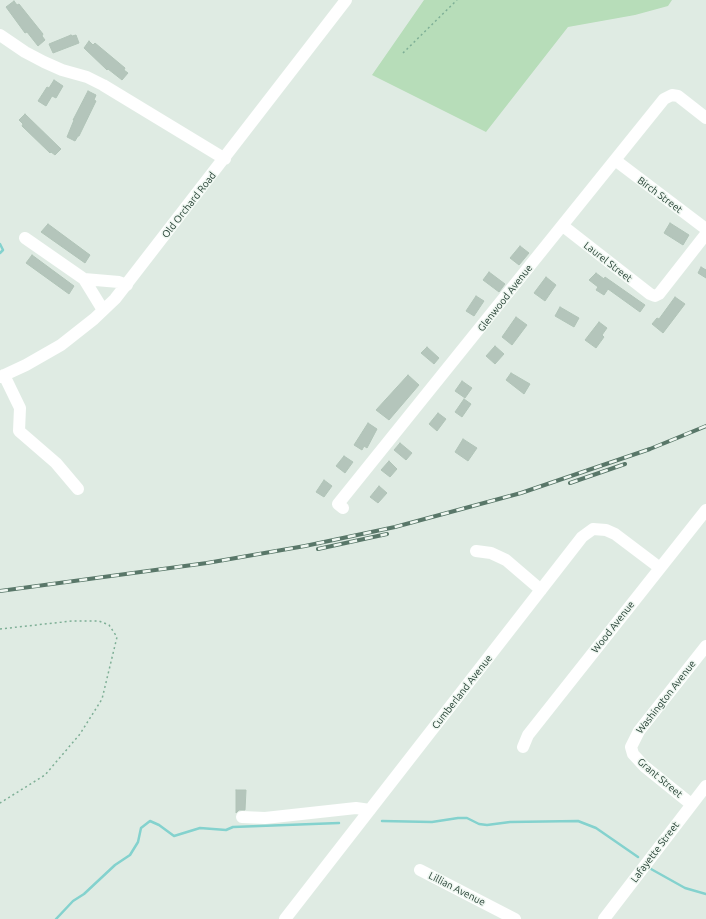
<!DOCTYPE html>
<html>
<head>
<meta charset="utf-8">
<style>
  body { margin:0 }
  canvas { display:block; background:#dfebe3 }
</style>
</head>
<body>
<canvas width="706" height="919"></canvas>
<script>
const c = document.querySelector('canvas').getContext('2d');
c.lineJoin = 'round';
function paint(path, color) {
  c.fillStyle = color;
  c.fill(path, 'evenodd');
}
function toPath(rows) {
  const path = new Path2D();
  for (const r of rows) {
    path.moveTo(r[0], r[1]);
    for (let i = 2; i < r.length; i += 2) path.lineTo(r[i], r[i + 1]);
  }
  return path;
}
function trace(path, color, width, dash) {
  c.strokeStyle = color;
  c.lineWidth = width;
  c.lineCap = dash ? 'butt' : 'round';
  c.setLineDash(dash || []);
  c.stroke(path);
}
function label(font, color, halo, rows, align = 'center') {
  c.font = font + ' Ubuntu,sans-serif';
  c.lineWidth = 3;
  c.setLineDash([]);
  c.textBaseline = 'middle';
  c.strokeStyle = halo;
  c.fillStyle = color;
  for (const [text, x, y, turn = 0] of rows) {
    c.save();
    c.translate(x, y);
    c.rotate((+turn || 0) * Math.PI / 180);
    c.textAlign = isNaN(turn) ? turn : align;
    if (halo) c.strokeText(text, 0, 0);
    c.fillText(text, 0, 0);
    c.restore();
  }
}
paint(toPath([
  [424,0,672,0,668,6,635,15,568,27,486,132,372,75]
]), '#b7ddb9');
trace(toPath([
  [0,244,3,250,0,253],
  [382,821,432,822,458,818,467,818,479,824,487,825,510,822,578,821,596,828,638,857],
  [651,869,685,888,706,894],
  [56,919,73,901,84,894,115,865,130,855,138,842,141,828,150,821,159,825,174,836,200,828,226,830,233,827,339,823]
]), '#84d2ce', 2.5);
const building = toPath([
  [14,1,17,5,19,4,43,34,42,36,45,40,38,46,27,32,25,33,6,7,14,1],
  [71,35,72,36,76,35,79,43,53,53,49,44,71,35],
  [89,41,93,45,95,43,125,68,124,70,128,73,122,80,108,69,107,70,84,48,89,41],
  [54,80,63,86,56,98,52,96,46,106,38,101,47,87,49,88,54,80],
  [88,91,96,95,94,100,96,101,79,136,78,136,75,141,67,137,74,120,73,120,88,91],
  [25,114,61,149,55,155,51,152,50,153,22,126,23,124,19,120,25,114],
  [670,223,689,235,683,245,664,233,670,223],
  [48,224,90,255,85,263,41,232,48,224],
  [520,246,529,253,519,265,510,258,520,246],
  [32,255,74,286,69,294,26,263,32,255],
  [701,267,706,270,706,278,698,273,701,267],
  [489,272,505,284,499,292,483,280,489,272],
  [596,273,604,279,605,277,645,305,640,312,608,289,604,295,596,290,598,287,589,280,596,273],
  [546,277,556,285,545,301,534,293,546,277],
  [476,296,484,301,474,316,466,311,476,296],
  [675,297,685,304,663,333,652,324,657,318,659,319,675,297],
  [560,307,579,318,574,327,555,316,560,307],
  [516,317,527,325,512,345,502,337,516,317],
  [599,322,607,328,602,335,604,337,596,348,585,340,599,322],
  [495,346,504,354,495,364,486,356,495,346],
  [427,347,439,358,434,364,421,353,427,347],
  [511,373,530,384,524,394,506,380,511,373],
  [408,375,419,385,389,420,376,410,408,375],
  [462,381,472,388,465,398,455,391,462,381],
  [464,399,471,404,462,417,455,412,464,399],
  [438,413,446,419,437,431,429,424,438,413],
  [368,423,377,429,367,448,364,446,362,450,354,445,368,423],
  [463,439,477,448,468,461,455,452,463,439],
  [400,443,412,453,406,460,394,450,400,443],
  [344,456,353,462,345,473,336,466,344,456],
  [389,461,397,469,390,477,381,470,389,461],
  [324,480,332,486,324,497,316,492,324,480],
  [379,486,387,493,378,503,370,497,379,486],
  [236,790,246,790,245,810,239,810,236,813,236,790]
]);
paint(building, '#b4c5bb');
trace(building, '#b1c4b8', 1);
trace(toPath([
  [403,53,457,0],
  [0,629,72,621,99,621,109,625,117,637,102,699,80,734,45,775,0,803]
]), '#7eaf96', 1.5, [2, 3]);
trace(toPath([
  [0,35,25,52,44,62,62,70,87,77,103,85,225,159],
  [615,160,706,229],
  [563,226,650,294,655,296,659,294,706,234],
  [25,238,84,279,119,282,127,285],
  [84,279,103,310],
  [4,375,20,408,19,431,56,463,78,489],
  [0,377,26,365,61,345,94,319,115,299,346,0],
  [343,508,338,504,664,99,672,95,678,96,706,118],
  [476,551,491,553,506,560,541,590],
  [523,747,528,735,706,510],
  [691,804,644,766,633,754,631,747,639,731,706,646],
  [242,817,265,818,356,808,370,810],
  [420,870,515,919],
  [285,919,582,537,593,529,606,530,615,534,660,568],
  [604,919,706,786]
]), '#fff', 12);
const rail = toPath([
  [570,483,625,464],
  [318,549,387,534],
  [0,591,207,563,305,546,395,527,521,493,650,449,706,426]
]);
trace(rail, '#597769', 4);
trace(rail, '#eff7f1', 2.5, [8]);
label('10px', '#1f3b2e', '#eff7f1', [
  ["Birch Street",660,195,37],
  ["Old Orchard Road",189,205,-52],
  ["Laurel Street",608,262,38],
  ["Glenwood Avenue",505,298,-52],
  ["Wood Avenue",613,627,-52],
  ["Cumberland Avenue",462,692,-52],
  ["Washington Avenue",666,697,-52],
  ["Grant Street",660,778,40],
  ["Lafayette Street",655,852,-53],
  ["Lillian Avenue",457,889,27]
]);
</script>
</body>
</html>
